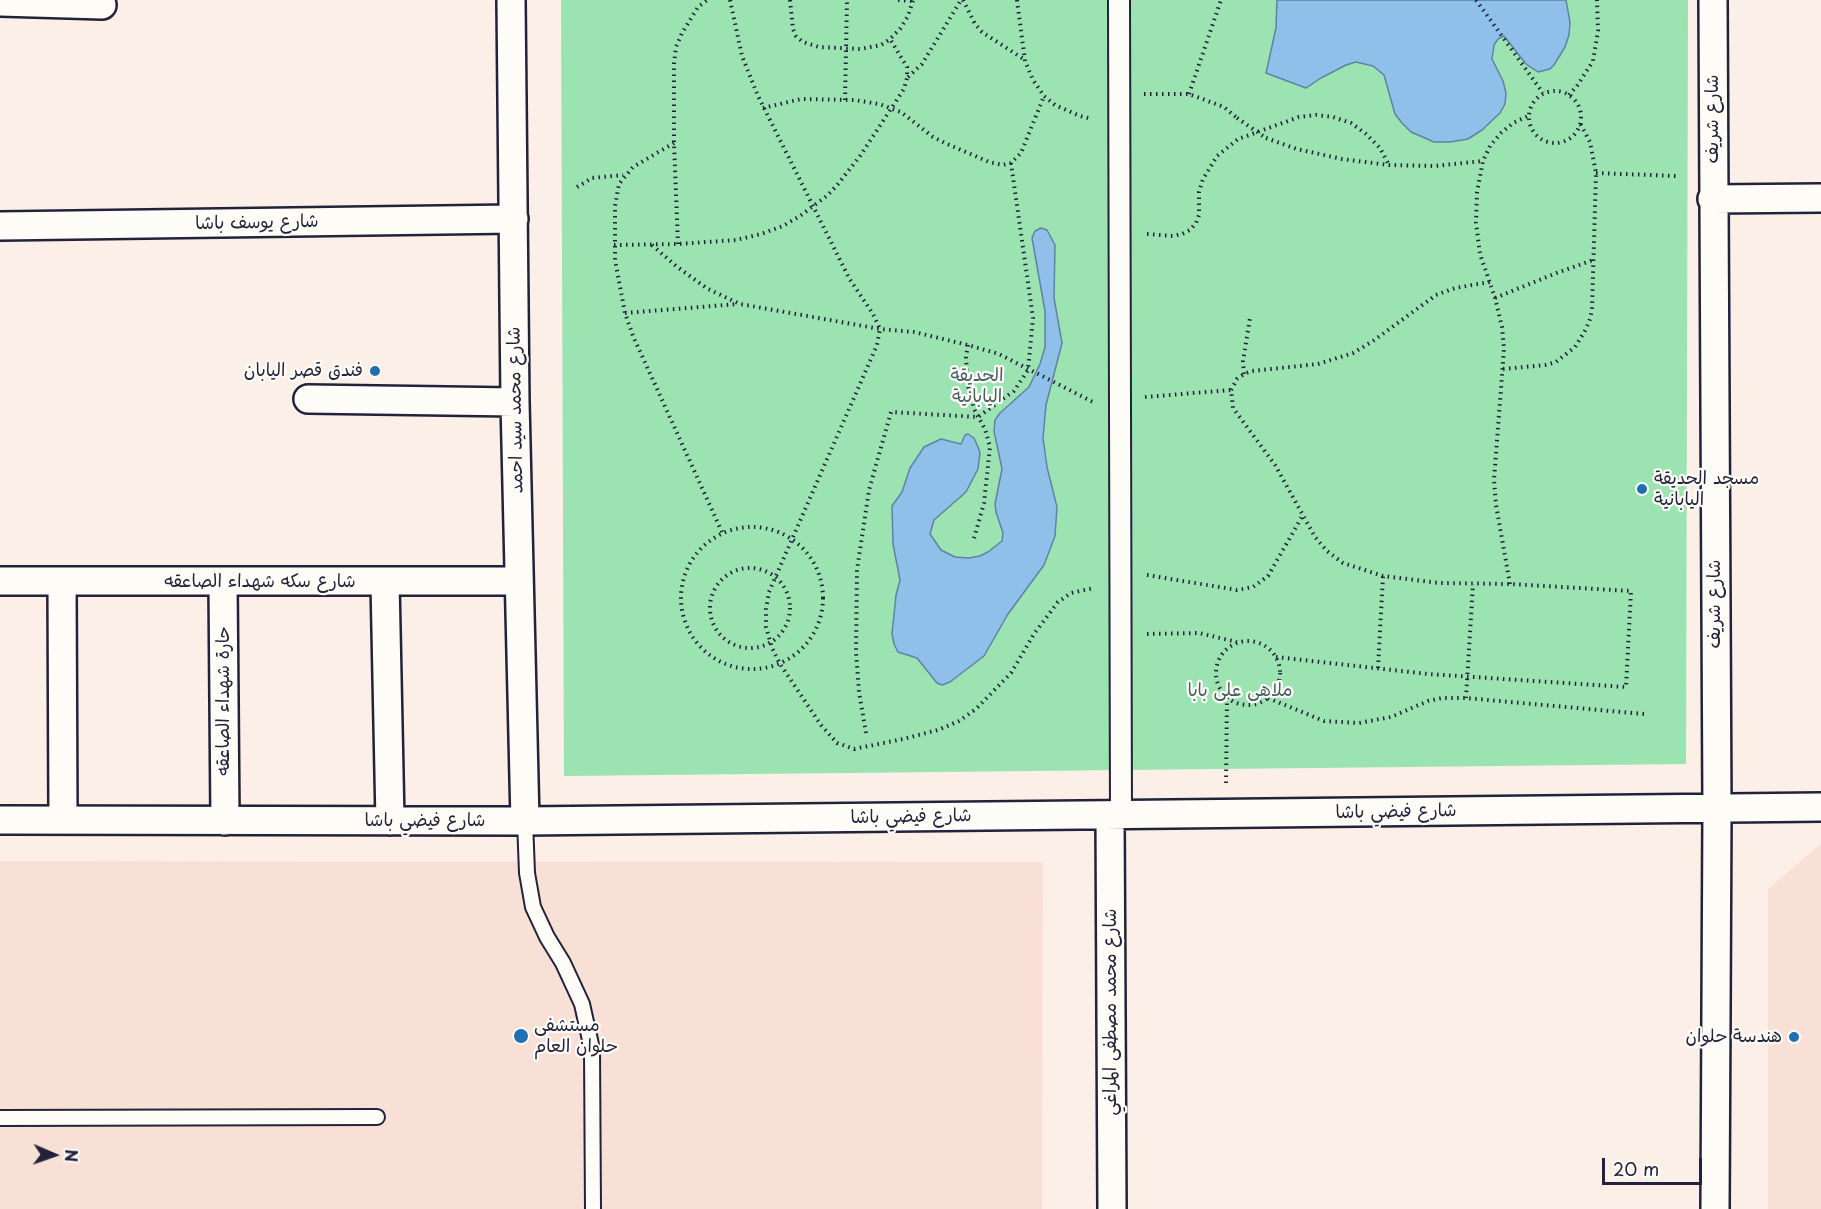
<!DOCTYPE html>
<html>
<head>
<meta charset="utf-8">
<style>
  body { margin:0 }
  #map { position:relative; width:1821px; height:1209px; overflow:hidden; background:#fbefe8; font-family:"Playpen Sans",sans-serif }
  canvas { display:block }
  .north { position:absolute; left:24px; top:1125px; width:60px; height:60px; -webkit-text-stroke:4px #fdfcf7; paint-order:stroke; rotate:92deg; font-size:16px; font-weight:700; line-height:24px; text-align:center; color:#22223b }
  .north::after { content:''; display:block; margin:auto; width:21px; height:27px; background:#22223b; clip-path:polygon(50% 0,100% 100%,50% 72%,0 100%) }
  .scale { position:absolute; left:1602px; top:1158px; width:100px; height:27px; box-sizing:border-box; border:3px solid #22223b; border-top:0; padding-left:8px; font-size:18px; line-height:21px; white-space:nowrap; color:#22223b; -webkit-text-stroke:4px #fdfcf7; paint-order:stroke }
</style>
</head>
<body>
<div id="map">
<canvas width="1821" height="1209"></canvas>
<div class="north">N</div>
<div class="scale">20 m</div>
</div>
<script>
const c = document.querySelector('canvas').getContext('2d');
c.lineJoin = 'round';
function paint(path, color) {
  c.fillStyle = color;
  c.fill(path, 'evenodd');
}
function toPath(rows) {
  const path = new Path2D();
  for (const r of rows) {
    if (r.length === 3) {
      path.moveTo(r[0] + r[2], r[1]);
      path.arc(r[0], r[1], r[2], 0, 2 * Math.PI);
      continue;
    }
    path.moveTo(r[0], r[1]);
    for (let i = 2; i < r.length; i += 2) path.lineTo(r[i], r[i + 1]);
  }
  return path;
}
function trace(path, color, width, dash) {
  c.strokeStyle = color;
  c.lineWidth = width;
  c.lineCap = dash ? 'butt' : 'round';
  c.setLineDash(dash || []);
  c.stroke(path);
}
function label(font, color, halo, rows, align = 'center') {
  c.font = font + ' "Playpen Sans","Playpen Sans Arabic",sans-serif';
  c.lineWidth = 4.5;
  c.setLineDash([]);
  c.textBaseline = 'middle';
  c.strokeStyle = halo;
  c.fillStyle = color;
  for (const [text, x, y, turn = 0] of rows) {
    c.save();
    c.translate(x, y);
    c.rotate((+turn || 0) * Math.PI / 180);
    c.textAlign = isNaN(turn) ? turn : align;
    if (halo) c.strokeText(text, 0, 0);
    c.fillText(text, 0, 0);
    c.restore();
  }
}
paint(toPath([
  [1821,844,1821,1209,1768,1209,1768,889],
  [0,861,1043,862,1042,1209,0,1209]
]), '#f9e0d6');
paint(toPath([
  [561,0,1688,0,1686,764,564,776]
]), '#9be3b1');
const water = toPath([
  [1277,0,1566,0,1570,22,1569,35,1565,47,1554,65,1550,69,1538,72,1526,64,1504,36,1498,39,1494,45,1492,59,1503,81,1506,93,1505,104,1500,113,1482,130,1468,139,1450,142,1434,142,1411,132,1402,123,1395,114,1384,75,1373,66,1356,62,1346,65,1321,78,1306,88,1266,73,1276,28,1277,0],
  [1041,228,1047,230,1055,245,1054,298,1062,343,1046,405,1043,438,1047,467,1057,507,1055,536,1044,565,1008,614,984,656,950,682,942,685,937,683,917,658,898,652,894,644,892,634,896,595,900,580,893,544,892,506,902,492,910,468,924,447,941,439,961,444,965,435,968,434,974,438,978,447,980,453,978,469,966,492,934,520,930,534,941,550,955,557,969,558,980,556,988,552,1002,541,1003,533,996,512,995,504,1002,469,994,431,995,420,1000,413,1029,387,1040,364,1045,347,1045,311,1032,238,1035,231,1041,228]
]);
paint(water, '#8ec0ea');
trace(water, '#6381a4', 1.5);
const service = toPath([
  [525,821,527,873,533,907,547,937,563,963,582,1004,592,1049,593,1209],
  [0,1118,377,1117]
]);
const pedestrian = toPath([
  [1119,0,1121,815]
]);
const minor = toPath([
  [511,0,515,402,525,821],
  [1713,0,1717,809,1715,1209],
  [0,2,102,5],
  [1712,199,1821,198],
  [0,226,514,219],
  [308,399,515,402],
  [0,581,519,581],
  [62,582,63,820],
  [223,582,225,821],
  [385,582,390,821],
  [1110,815,1112,1209],
  [0,820,525,821,1821,807]
]);
trace(service, '#22223b', 18);
trace(pedestrian, '#22223b', 24);
trace(minor, '#22223b', 32);
trace(toPath([
  [730,0,742,56,758,96,849,278,873,314,880,329,877,345,769,592,766,609,766,627,772,648,780,664,821,725,837,743,854,749,903,739,938,730,959,721,976,709,1011,673,1034,634,1058,602,1071,593,1094,588],
  [790,0,793,29,796,36,803,42,819,47,860,49,881,45,890,39,900,29,908,16,913,0],
  [898,0,913,1],
  [963,0,975,24,982,32,1025,60],
  [1017,0,1025,61,1033,80,1044,96,1055,105,1080,116,1092,119],
  [1476,0,1543,93],
  [908,77,922,64,961,0],
  [1555,117,26],
  [1144,94,1189,94,1224,107,1237,118],
  [1189,94,1221,0],
  [1569,95,1577,86,1593,61,1598,31,1597,0],
  [845,100,847,0],
  [763,108,801,99,854,100,879,104,901,112,933,137,945,143,989,162,1003,165,1011,163,1021,153,1044,96],
  [1266,138,1297,149,1342,159,1389,165,1435,166,1483,161],
  [674,143,633,167,619,184,615,206,615,260,625,313,633,336,722,532],
  [1596,173,1677,176],
  [577,187,592,178,623,175],
  [1147,234,1173,236,1182,234,1190,230,1196,223,1199,215,1199,192,1203,179,1217,156,1238,139,1299,117,1316,115,1333,117,1351,123,1366,134,1380,148,1389,165],
  [678,244,674,143,674,64,676,47,682,33,698,7,707,0],
  [614,245,678,244,736,240,761,234,783,226,800,216,828,195,838,184,860,156,904,89,907,78,907,67,890,39],
  [652,245,676,266,708,289,740,304,880,329,914,332,968,345,999,354,1093,402],
  [1495,298,1554,274,1593,260],
  [625,313,738,304],
  [968,345,966,357,968,386,974,409,985,429,990,447,984,503,973,542],
  [1503,369,1545,365,1556,362,1575,347,1586,329,1590,319,1592,309,1596,173,1590,142,1580,123],
  [1244,374,1243,361,1250,318],
  [1145,397,1231,390],
  [752,598,71],
  [750,608,40],
  [1147,575,1237,590,1253,587,1268,576,1303,515],
  [1510,584,1496,505,1494,480,1504,349,1502,327,1495,298,1480,254,1476,223,1477,192,1483,161,1490,146,1501,133,1513,123,1528,116],
  [1147,634,1199,633,1237,642],
  [1248,673,32],
  [1276,657,1428,674,1626,687,1631,591,1510,584,1439,583,1383,576,1343,563,1327,551,1315,537,1275,465,1233,408,1231,390,1237,379,1244,374,1252,371,1318,364,1353,353,1373,341,1436,295,1455,288,1490,282],
  [1378,668,1383,576],
  [1268,698,1324,721,1359,723,1391,717,1428,701,1442,698,1466,698,1644,714],
  [1466,698,1473,584],
  [866,733,859,692,856,652,857,570,869,490,891,412,978,417,1014,391,1028,370,1033,318,1011,163],
  [1226,783,1227,697]
]), '#22223b', 4, [1.5, 4.5]);
trace(service, '#fdfcf7', 14);
trace(pedestrian, '#fdfcf7', 20);
trace(minor, '#fdfcf7', 27);
trace(toPath([
  [1237,118,1266,138]
]), '#22223b', 4, [1.5, 4.5]);
for (const [x, y, r, color] of [
  [375,371,6,"#1f6fb2"],
  [1642,489,6,"#1f6fb2"],
  [521,1036,8,"#1f6fb2"],
  [1794,1037,6,"#1f6fb2"]
]) {
  const dot = new Path2D();
  dot.arc(x, y, r, 0, 2 * Math.PI);
  c.fillStyle = color;
  c.fill(dot);
  trace(dot, '#fdfcf7', 2);
}
label('18px', '#22223b', '#fdfcf7', [
  ["شارع شريف",1713,119,-90],
  ["شارع يوسف باشا",257,223,-1],
  ["شارع محمد سيد احمد",516,410,-91],
  ["شارع سكه شهداء الصاعقه",260,582],
  ["شارع شريف",1715,604,-90],
  ["حارة شهداء الصاعقه",224,701,-90],
  ["شارع فيضي باشا",1396,812,-1],
  ["شارع فيضي باشا",911,817,-1],
  ["شارع فيضي باشا",425,821],
  ["شارع محمد مصطفى المراغي",1111,1012,-90]
]);
label('18px', '#22223b', '#fdfcf7', [
  ["فندق قصر اليابان",363,371],
  ["مسجد الحديقة",1654,479,"left"],
  ["اليابانية",1654,500,"left"],
  ["مستشفى",534,1026,"left"],
  ["حلوان العام",534,1047,"left"],
  ["هندسة حلوان",1782,1037]
], 'right');
label('18px', '#465c5e', '#fdfcf7', [
  ["الحديقة",977,376],
  ["اليابانية",977,397],
  ["ملاهى على بابا",1240,691]
]);
</script>
</body>
</html>
